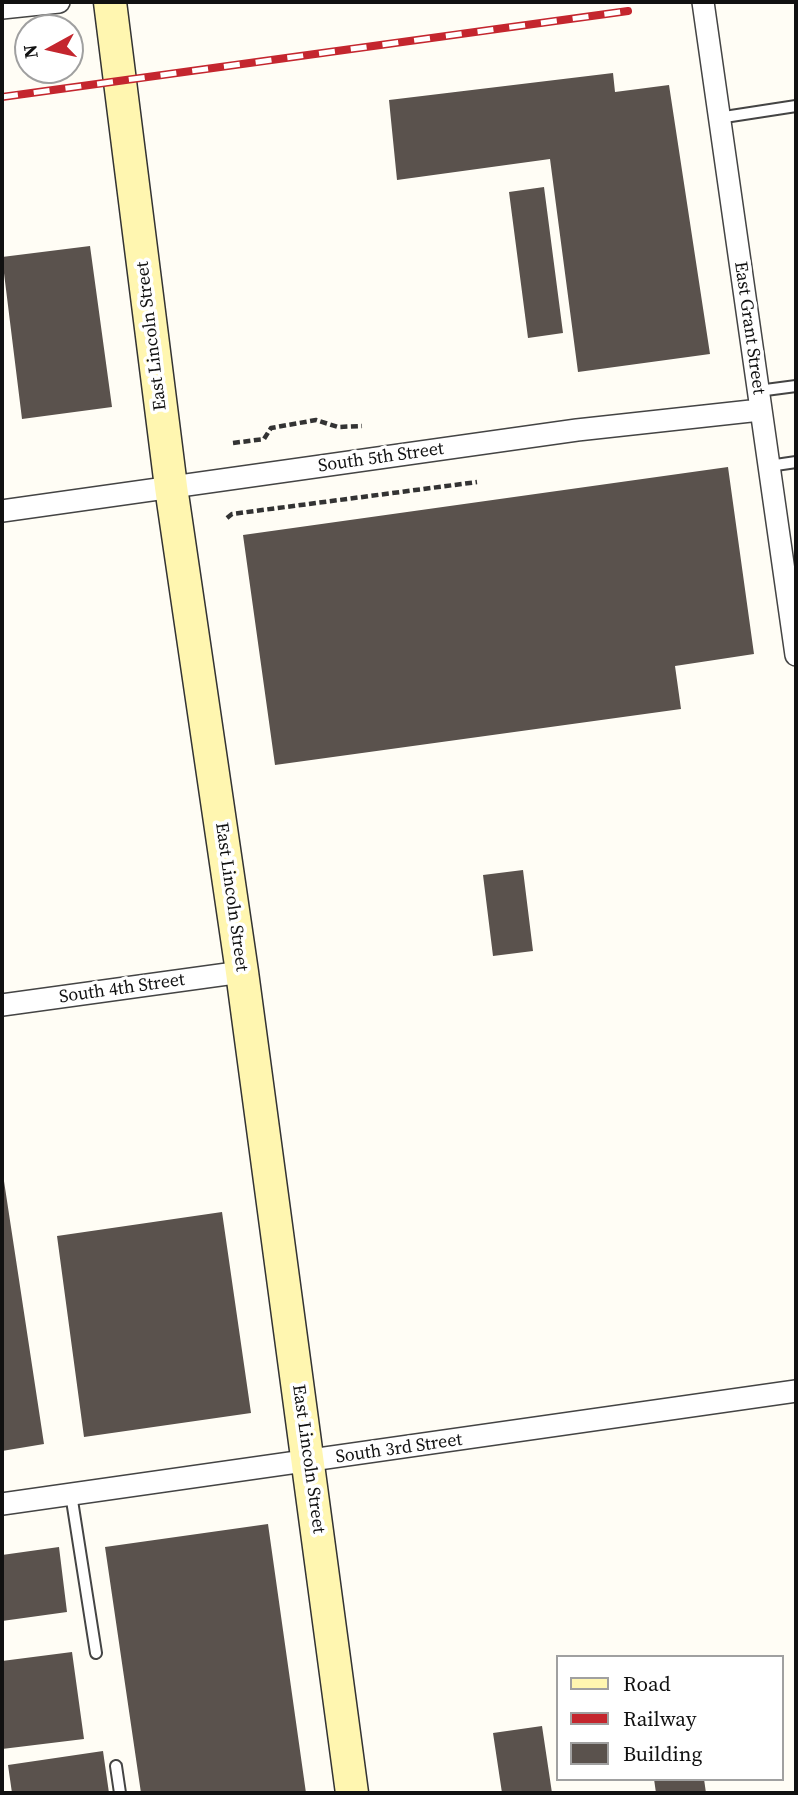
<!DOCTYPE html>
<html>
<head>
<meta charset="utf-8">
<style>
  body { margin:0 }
  #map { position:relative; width:798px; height:1795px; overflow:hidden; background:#fffdf5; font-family:"Source Serif 4",serif }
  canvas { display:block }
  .frame { position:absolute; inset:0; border:4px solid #111; pointer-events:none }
  .legend { position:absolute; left:556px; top:1655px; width:228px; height:126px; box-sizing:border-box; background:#fff; border:2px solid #a0a0a0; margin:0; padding:9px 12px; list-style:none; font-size:21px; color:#111 }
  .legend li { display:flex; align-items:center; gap:14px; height:35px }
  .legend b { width:35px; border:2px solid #a0a0a0 }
  .north { position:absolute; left:14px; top:14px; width:70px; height:70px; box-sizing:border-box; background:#fff; border:2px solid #a0a0a0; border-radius:50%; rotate:262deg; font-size:19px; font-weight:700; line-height:28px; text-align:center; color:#111 }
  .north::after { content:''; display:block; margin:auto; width:24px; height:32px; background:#c4262e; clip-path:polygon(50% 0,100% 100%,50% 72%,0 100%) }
</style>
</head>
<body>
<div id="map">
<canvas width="798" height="1795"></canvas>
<div class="frame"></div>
<ul class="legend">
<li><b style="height:9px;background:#fff6b0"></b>Road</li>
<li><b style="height:9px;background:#c4262e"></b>Railway</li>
<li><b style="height:19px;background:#5a524d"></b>Building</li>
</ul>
<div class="north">N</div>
</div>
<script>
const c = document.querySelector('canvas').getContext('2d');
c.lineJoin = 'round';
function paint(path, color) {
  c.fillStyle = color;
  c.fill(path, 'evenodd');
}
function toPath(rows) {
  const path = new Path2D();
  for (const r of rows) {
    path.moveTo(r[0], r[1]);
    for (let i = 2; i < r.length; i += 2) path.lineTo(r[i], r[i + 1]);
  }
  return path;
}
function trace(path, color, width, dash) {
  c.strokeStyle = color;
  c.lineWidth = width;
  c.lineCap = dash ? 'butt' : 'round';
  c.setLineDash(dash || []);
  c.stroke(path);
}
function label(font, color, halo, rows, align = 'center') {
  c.font = font + ' "Source Serif 4",serif';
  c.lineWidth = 7;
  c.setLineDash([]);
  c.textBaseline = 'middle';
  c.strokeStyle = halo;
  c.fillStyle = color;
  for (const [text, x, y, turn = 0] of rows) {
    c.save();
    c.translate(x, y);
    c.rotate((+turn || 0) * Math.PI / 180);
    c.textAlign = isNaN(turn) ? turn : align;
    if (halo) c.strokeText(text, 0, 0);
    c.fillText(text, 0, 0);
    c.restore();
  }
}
paint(toPath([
  [613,73,615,92,669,85,710,354,578,372,550,159,397,180,389,100],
  [544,187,563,333,528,338,509,192],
  [90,246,112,407,22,419,2,257],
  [728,467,754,654,675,666,681,709,275,765,243,535],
  [523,870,533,951,493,956,483,875],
  [2,1168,44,1444,2,1451],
  [222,1212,251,1413,84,1437,57,1236],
  [268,1524,306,1793,141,1793,105,1547],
  [59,1547,67,1612,2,1621,2,1555],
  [72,1652,84,1739,2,1749,2,1661],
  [542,1726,552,1793,502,1793,493,1733],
  [103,1751,109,1793,12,1793,8,1765],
  [654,1779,704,1779,706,1793,656,1793]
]), '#5a524d');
const lane = toPath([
  [718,118,796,106],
  [758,391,796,386],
  [769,466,796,462],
  [71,1494,96,1653],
  [116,1766,120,1793]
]);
const street = toPath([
  [703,2,796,655],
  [2,8,59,2],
  [2,511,577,430,760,410],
  [2,1005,242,972],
  [2,1504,796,1391]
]);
const secondary = toPath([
  [110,2,171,487,242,972,352,1793]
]);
trace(lane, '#444', 14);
trace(street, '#444', 24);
trace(secondary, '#333', 35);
trace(toPath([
  [233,443,264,439,271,428,316,420,338,427,362,426],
  [227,518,232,514,477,482]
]), '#333', 4.5, [7, 3.5]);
trace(lane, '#fff', 10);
trace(street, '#fff', 21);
trace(secondary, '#fff6b0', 32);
const rail = toPath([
  [2,97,628,11]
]);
trace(rail, '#c4262e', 8);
trace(rail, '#fff', 5, [16]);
label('18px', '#111', '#fff', [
  ["East Grant Street",749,328,82],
  ["East Lincoln Street",152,336,-97],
  ["South 5th Street",381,458,-8],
  ["East Lincoln Street",231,897,82],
  ["South 4th Street",122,989,-8],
  ["South 3rd Street",399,1449,-8],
  ["East Lincoln Street",308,1459,82]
]);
</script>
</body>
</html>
